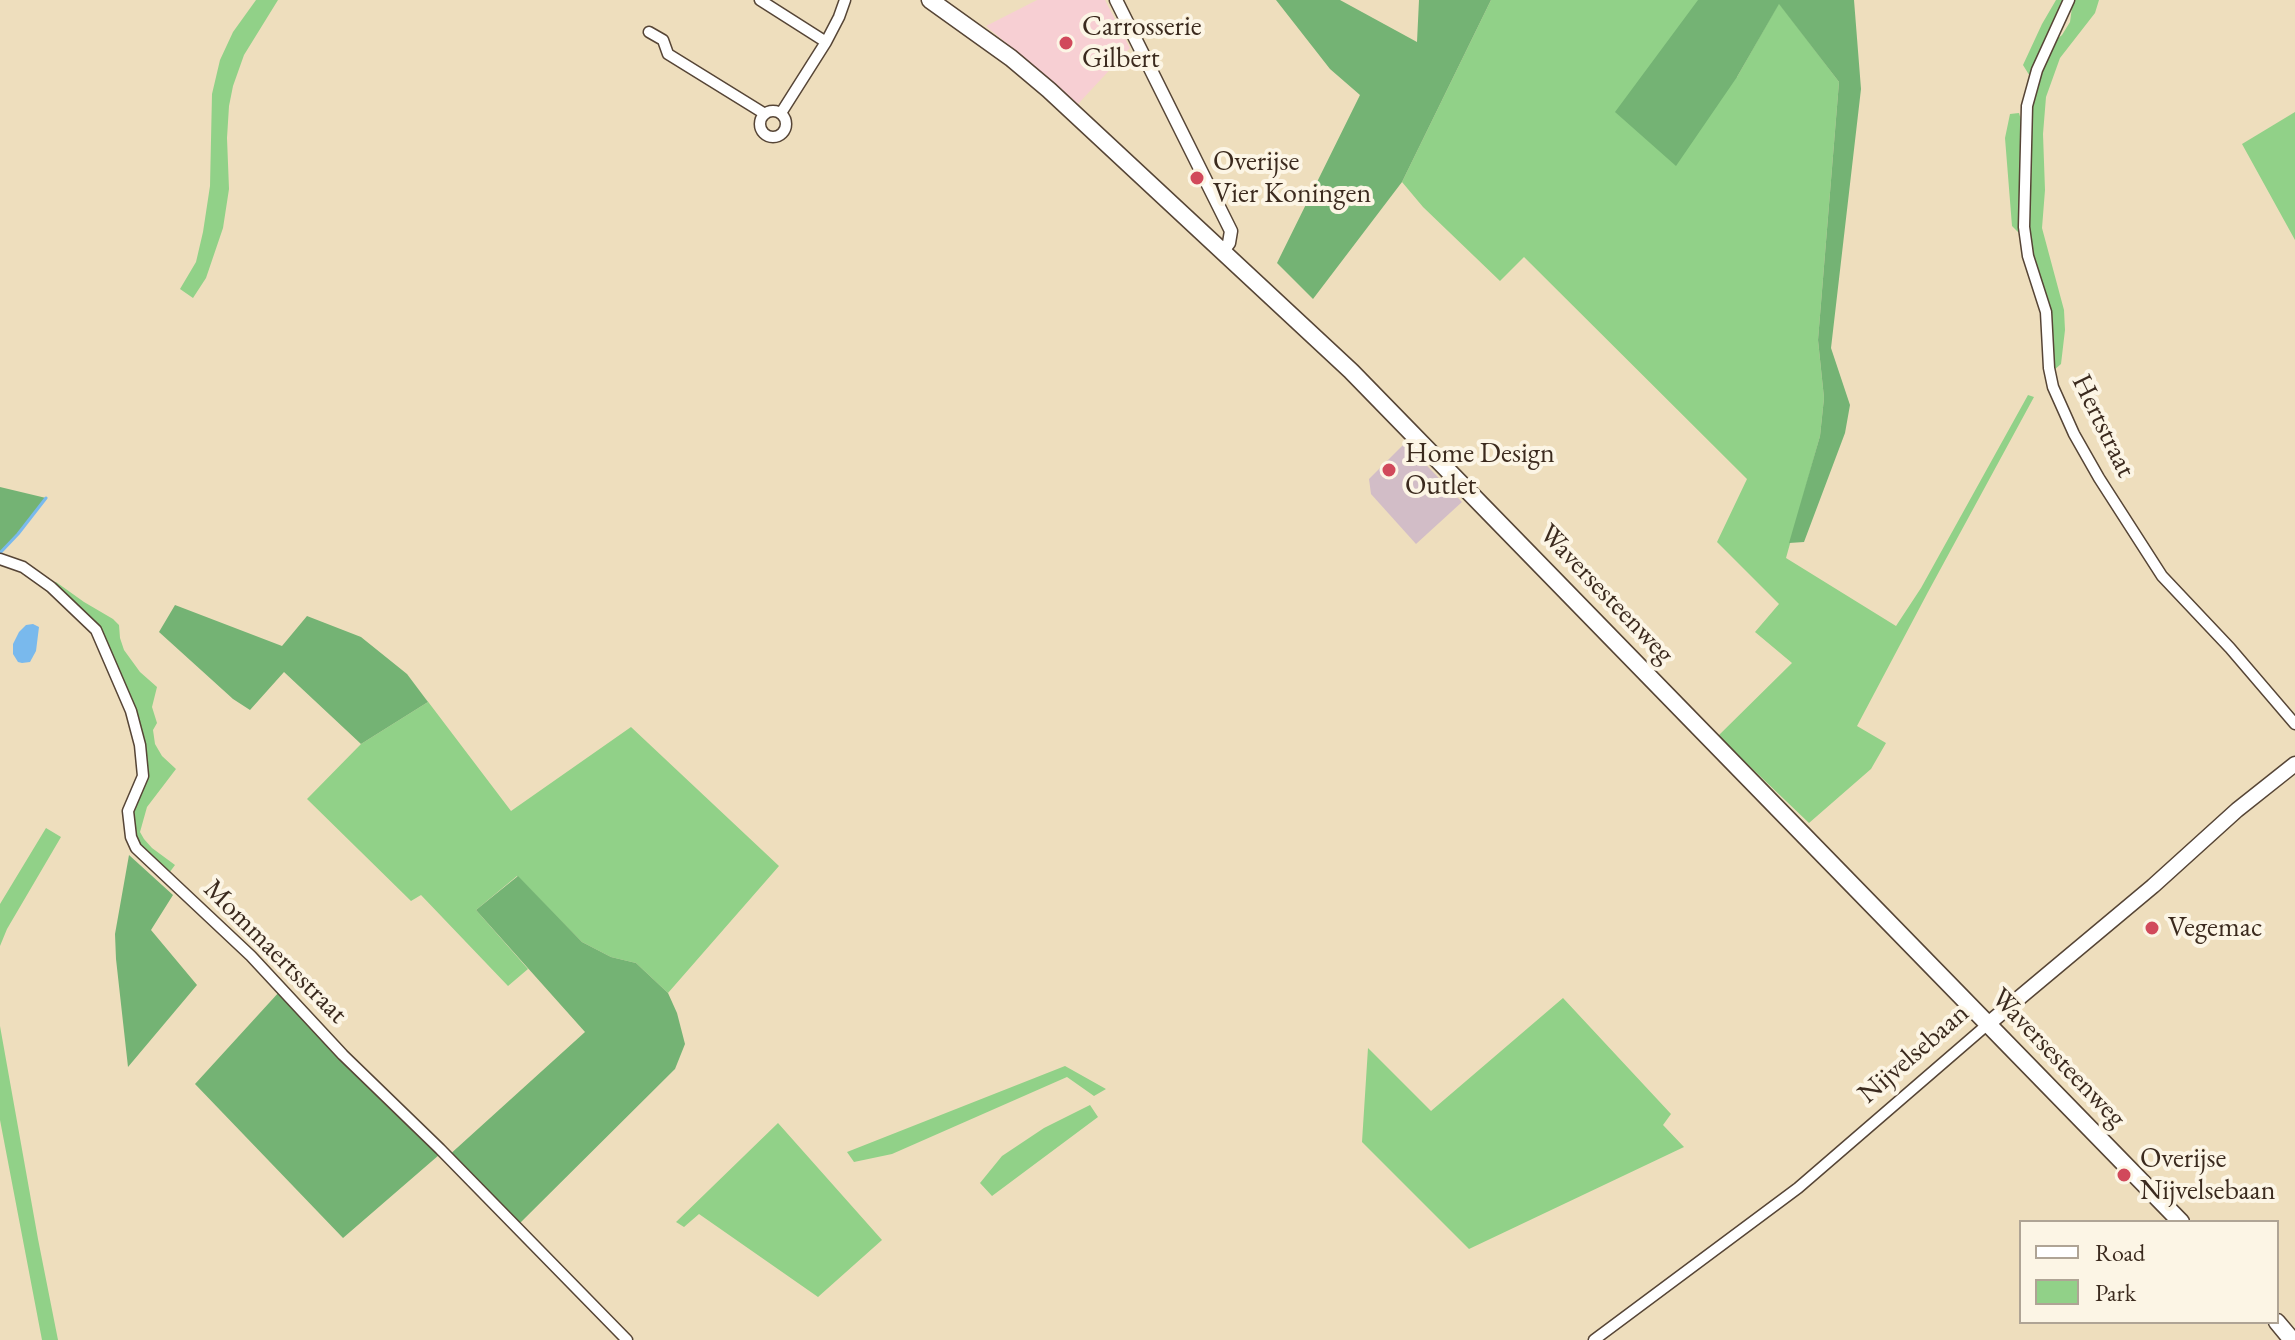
<!DOCTYPE html>
<html>
<head>
<meta charset="utf-8">
<style>
  body { margin:0 }
  #map { position:relative; width:2295px; height:1340px; overflow:hidden; background:#eedebd; font-family:"EB Garamond",serif }
  canvas { display:block }
  .legend { position:absolute; left:2019px; top:1220px; width:260px; height:104px; box-sizing:border-box; background:#fcf5e5; border:2px solid #afa495; margin:0; padding:10px 14px; list-style:none; font-size:24px; color:#3b2a1e }
  .legend li { display:flex; align-items:center; gap:16px; height:40px }
  .legend b { width:40px; border:2px solid #afa495 }
</style>
</head>
<body>
<div id="map">
<canvas width="2295" height="1340"></canvas>
<ul class="legend">
<li><b style="height:10px;background:#fff"></b>Road</li>
<li><b style="height:22px;background:#91d188"></b>Park</li>
</ul>
</div>
<script>
const c = document.querySelector('canvas').getContext('2d');
c.lineJoin = 'round';
function paint(path, color) {
  c.fillStyle = color;
  c.fill(path, 'evenodd');
}
function toPath(rows) {
  const path = new Path2D();
  for (const r of rows) {
    if (r.length === 3) {
      path.moveTo(r[0] + r[2], r[1]);
      path.arc(r[0], r[1], r[2], 0, 2 * Math.PI);
      continue;
    }
    path.moveTo(r[0], r[1]);
    for (let i = 2; i < r.length; i += 2) path.lineTo(r[i], r[i + 1]);
  }
  return path;
}
function trace(path, color, width, dash) {
  c.strokeStyle = color;
  c.lineWidth = width;
  c.lineCap = dash ? 'butt' : 'round';
  c.setLineDash(dash || []);
  c.stroke(path);
}
function label(font, color, halo, rows, align = 'center') {
  c.font = font + ' "EB Garamond",serif';
  c.lineWidth = 8;
  c.setLineDash([]);
  c.textBaseline = 'middle';
  c.strokeStyle = halo;
  c.fillStyle = color;
  for (const [text, x, y, turn = 0] of rows) {
    c.save();
    c.translate(x, y);
    c.rotate((+turn || 0) * Math.PI / 180);
    c.textAlign = isNaN(turn) ? turn : align;
    if (halo) c.strokeText(text, 0, 0);
    c.fillText(text, 0, 0);
    c.restore();
  }
}
paint(toPath([
  [1037,0,1105,0,1130,48,1078,104,986,26]
]), '#f7cfd3');
paint(toPath([
  [1405,443,1462,502,1416,544,1371,494,1369,479]
]), '#d2bdc7');
paint(toPath([
  [256,0,278,0,244,55,233,86,229,106,227,138,229,189,223,228,206,278,193,298,180,289,196,262,203,232,210,186,212,94,220,60,233,32],
  [1491,0,1700,0,1737,77,1779,3,1839,82,1818,340,1824,398,1820,436,1786,558,1896,626,1921,588,2028,395,2034,397,1928,592,1857,726,1886,743,1871,769,1809,823,1718,736,1792,663,1755,632,1779,604,1717,542,1747,479,1524,257,1500,281,1423,207,1402,182],
  [2056,0,2065,0,2031,78,2023,65,2042,24],
  [2073,0,2099,0,2095,13,2060,58,2046,97,2043,134,2045,190,2042,228,2064,310,2065,330,2061,364,2054,370,2049,310,2028,241,2029,115,2041,74,2056,40,2062,35,2070,22],
  [2295,112,2295,240,2242,144],
  [2019,113,2022,123,2020,232,2018,232,2012,226,2005,138,2010,114],
  [56,582,84,602,113,619,119,625,120,638,124,650,140,672,157,687,152,707,157,723,153,730,155,744,162,756,176,769,147,807,140,832,144,839,152,848,175,865,166,877,131,837,133,804,143,742,133,702,108,646,54,585],
  [426,699,511,811,631,727,779,866,668,993,636,963,611,957,582,942,517,876,476,910,528,969,508,986,421,895,411,901,307,799,361,744,428,702],
  [46,828,61,837,7,929,0,946,0,904],
  [1563,998,1671,1114,1663,1125,1684,1147,1469,1249,1362,1142,1368,1048,1431,1111],
  [0,1026,38,1239,58,1340,42,1340,0,1120],
  [1065,1066,1106,1089,1094,1096,1067,1077,892,1154,854,1162,847,1152],
  [1090,1105,1098,1117,992,1196,980,1183,1002,1156,1044,1128],
  [778,1123,882,1240,818,1297,699,1214,684,1227,676,1222]
]), '#91d188');
paint(toPath([
  [1276,0,1340,0,1417,42,1419,0,1491,0,1402,182,1313,299,1277,263,1360,95,1330,69],
  [1698,0,1854,0,1861,89,1831,348,1850,405,1845,433,1804,542,1789,543,1820,436,1824,398,1818,340,1839,82,1779,4,1737,77,1676,166,1615,112],
  [0,487,46,498,18,534,0,553],
  [175,605,282,646,307,616,361,637,407,674,428,702,361,744,284,672,250,710,233,699,159,632],
  [129,855,173,895,151,930,197,985,128,1067,116,959,115,934],
  [518,876,582,942,611,957,636,963,668,993,677,1013,685,1044,675,1069,516,1227,447,1157,585,1032,476,910],
  [280,991,439,1155,343,1238,195,1084]
]), '#74b374');
paint(toPath([
  [33,624,39,627,36,651,30,662,22,663,18,662,13,654,13,644,19,632,26,625]
]), '#79b9ed');
trace(toPath([
  [0,553,18,534,46,498]
]), '#79b9ed', 3);
const minor = toPath([
  [760,0,826,42],
  [2069,0,2037,70,2027,106,2024,227,2028,256,2046,312,2049,368,2053,387,2074,434,2099,478,2162,576,2230,648,2295,724],
  [649,32,663,40,668,54,765,114],
  [773,124,13],
  [781,113,826,42,839,17,845,0],
  [0,559,23,567,51,587,96,630,131,711,140,745,143,776,128,811,131,837,136,848,251,956,343,1055,440,1149,627,1340],
  [1594,1340,1798,1188,1988,1024]
]);
const tertiary = toPath([
  [1116,0,1231,231,1229,243,1223,251]
]);
const secondary = toPath([
  [1988,1024,2153,886,2237,810,2295,764]
]);
const primary = toPath([
  [930,0,1011,58,1049,90,1351,371,2181,1222],
  [2277,1322,2292,1340]
]);
trace(minor, '#564536', 13);
trace(tertiary, '#564536', 15);
trace(secondary, '#564536', 17);
trace(primary, '#564536', 19);
trace(minor, '#fff', 10);
trace(tertiary, '#fff', 12);
trace(secondary, '#fff', 14);
trace(primary, '#fff', 16);
for (const [x, y, r, color] of [
  [1066,43,8,"#d1495b"],
  [1197,178,8,"#d1495b"],
  [1389,470,8,"#d1495b"],
  [2152,928,8,"#d1495b"],
  [2124,1175,8,"#d1495b"]
]) {
  const dot = new Path2D();
  dot.arc(x, y, r, 0, 2 * Math.PI);
  c.fillStyle = color;
  c.fill(dot);
  trace(dot, '#fcf5e5', 3);
}
label('28px', '#3b2a1e', '#fcf5e5', [
  ["Carrosserie",1082,27],
  ["Gilbert",1082,59],
  ["Overijse",1213,162],
  ["Vier Koningen",1213,194],
  ["Home Design",1405,454],
  ["Outlet",1405,486],
  ["Vegemac",2168,928],
  ["Overijse",2140,1159],
  ["Nijvelsebaan",2140,1191]
], 'left');
label('28px', '#3b2a1e', '#fcf5e5', [
  ["Hertstraat",2103,426,64],
  ["Waversesteenweg",1606,594,46],
  ["Mommaertsstraat",275,952,45],
  ["Nijvelsebaan",1914,1054,-41],
  ["Waversesteenweg",2058,1058,46]
]);
</script>
</body>
</html>
